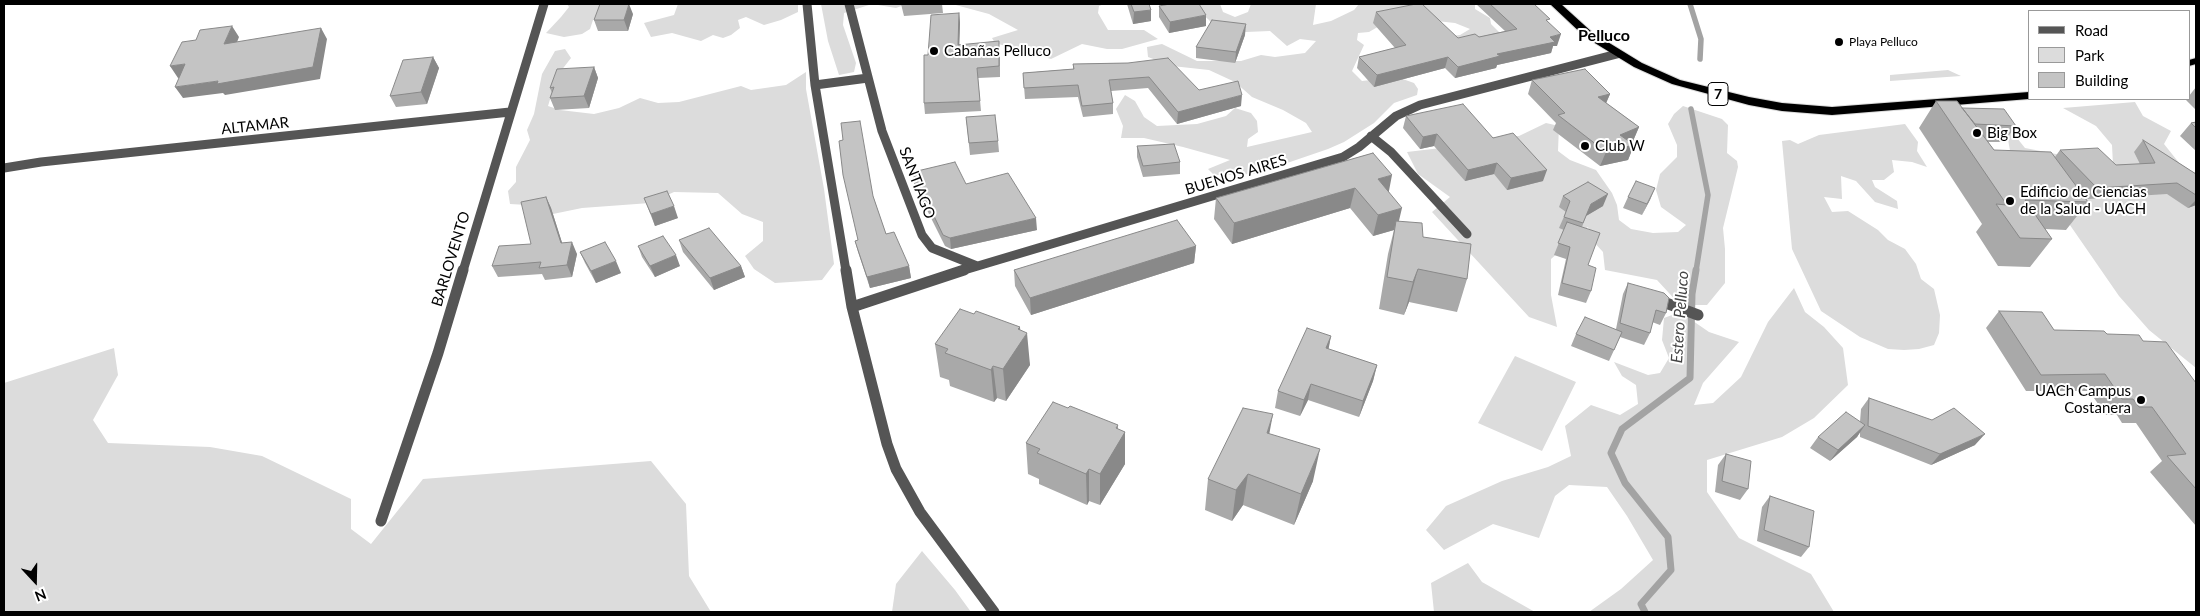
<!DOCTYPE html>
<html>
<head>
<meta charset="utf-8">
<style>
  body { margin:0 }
  #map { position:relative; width:2200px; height:616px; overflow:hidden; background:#fff; font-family:Lato,sans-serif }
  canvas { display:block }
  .frame { position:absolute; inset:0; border:5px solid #000; pointer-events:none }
  .legend { position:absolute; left:2028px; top:10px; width:162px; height:90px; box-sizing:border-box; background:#fff; border:1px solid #999; margin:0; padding:6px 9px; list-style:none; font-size:15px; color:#000 }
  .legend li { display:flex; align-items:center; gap:10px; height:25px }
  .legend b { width:25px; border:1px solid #999 }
  .north { position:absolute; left:10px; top:556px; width:50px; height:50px; -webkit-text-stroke:4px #fff; paint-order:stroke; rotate:159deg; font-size:14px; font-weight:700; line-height:20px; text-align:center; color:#000 }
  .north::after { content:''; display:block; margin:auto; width:18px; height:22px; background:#000; clip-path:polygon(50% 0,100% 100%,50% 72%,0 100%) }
</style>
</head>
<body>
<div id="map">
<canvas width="2200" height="616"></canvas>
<div class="frame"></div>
<ul class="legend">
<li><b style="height:6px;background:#555"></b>Road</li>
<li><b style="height:14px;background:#dcdcdc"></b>Park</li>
<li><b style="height:14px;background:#c4c4c4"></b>Building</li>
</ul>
<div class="north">N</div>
</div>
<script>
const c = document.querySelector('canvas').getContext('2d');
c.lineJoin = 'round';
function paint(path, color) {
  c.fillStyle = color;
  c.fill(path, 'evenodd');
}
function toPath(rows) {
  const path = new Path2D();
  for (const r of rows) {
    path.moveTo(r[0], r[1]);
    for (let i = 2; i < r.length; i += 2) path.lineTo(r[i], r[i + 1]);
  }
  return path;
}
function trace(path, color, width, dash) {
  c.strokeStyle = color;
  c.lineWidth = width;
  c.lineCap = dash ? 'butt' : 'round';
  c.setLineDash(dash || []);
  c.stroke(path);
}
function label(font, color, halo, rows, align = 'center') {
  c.font = font + ' Lato,sans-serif';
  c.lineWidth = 4;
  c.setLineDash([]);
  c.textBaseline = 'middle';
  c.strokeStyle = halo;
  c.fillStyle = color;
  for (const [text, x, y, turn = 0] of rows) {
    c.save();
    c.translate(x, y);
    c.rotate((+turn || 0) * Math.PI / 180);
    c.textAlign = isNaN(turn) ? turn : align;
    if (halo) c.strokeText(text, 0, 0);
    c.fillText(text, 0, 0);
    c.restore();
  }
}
paint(toPath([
  [567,4,616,4,604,9,593,20,590,29,582,34,564,37,546,33,561,17,569,7],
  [678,4,798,4,798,12,781,20,764,25,746,17,738,20,740,28,731,35,723,38,713,35,701,41,672,33,651,37,644,23,674,15],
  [821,4,907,4,896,8,872,4,844,13,843,25,856,63,854,72,839,75,828,41],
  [952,4,1104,4,1099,6,1098,13,1108,30,1144,30,1158,39,1122,49,1107,49,1082,44,1051,59,995,43,992,38,1018,30,989,14],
  [1191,4,1220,4,1223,12,1235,17,1248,12,1251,4,1316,4,1313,25,1331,21,1354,10,1359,4,1475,4,1475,9,1490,18,1491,24,1503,36,1499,48,1432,38,1460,35,1470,29,1455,23,1409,18,1381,25,1369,32,1358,33,1357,40,1364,45,1352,71,1362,81,1397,77,1414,83,1418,89,1417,95,1394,103,1374,123,1344,142,1328,149,1255,174,1214,175,1208,169,1230,160,1183,147,1144,138,1121,138,1123,126,1116,109,1125,95,1135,101,1144,117,1157,126,1197,124,1226,116,1235,108,1251,113,1257,121,1258,132,1248,139,1247,147,1312,132,1306,123,1283,110,1252,97,1235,82,1209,70,1172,66,1148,57,1147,47,1162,44,1197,61,1241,61,1261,55,1275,57,1305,53,1316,41,1300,39,1287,46,1270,31,1246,32,1217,30,1209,20],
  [565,49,571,58,557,76,548,106,560,110,594,114,619,108,640,98,658,103,679,102,741,86,751,90,786,85,806,72,806,89,824,189,834,264,822,280,775,283,754,269,745,256,763,241,763,222,742,214,718,193,674,192,650,203,582,208,548,215,528,205,510,204,508,191,516,182,516,167,530,140,527,130,534,114,542,74,555,51],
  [1948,70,1961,76,1890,81,1890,75],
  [2135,102,2143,116,2171,131,2164,144,2196,184,2196,368,2149,330,2119,296,2063,215,2011,156,2005,123,2025,148,2113,165,2112,145,2096,126,2063,108],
  [1683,106,1722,119,1728,125,1727,153,1737,161,1738,167,1723,228,1725,249,1725,283,1707,305,1680,305,1657,280,1605,270,1603,252,1592,240,1588,227,1551,259,1551,295,1557,327,1529,317,1432,212,1450,197,1418,174,1407,152,1466,145,1493,137,1519,136,1546,123,1559,126,1558,151,1570,160,1596,170,1612,193,1617,205,1619,220,1631,229,1653,233,1678,232,1686,225,1661,207,1656,190,1660,174,1677,157,1677,145,1668,124,1674,114],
  [1905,124,1918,142,1917,151,1927,167,1912,162,1892,160,1894,172,1884,180,1872,180,1875,187,1897,201,1898,209,1875,202,1856,181,1841,176,1842,199,1824,197,1832,212,1848,211,1878,230,1888,240,1905,249,1916,264,1921,279,1934,289,1940,315,1939,333,1934,345,1919,349,1904,350,1888,349,1860,337,1821,311,1792,249,1782,141,1790,140,1798,144,1819,135],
  [1794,288,1805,312,1824,327,1843,348,1848,385,1814,418,1782,437,1707,460,1707,492,1739,538,1811,574,1834,612,1589,612,1621,589,1653,560,1627,516,1607,487,1569,485,1555,496,1539,538,1493,524,1444,550,1426,530,1446,506,1502,481,1548,467,1571,456,1565,426,1591,405,1620,415,1638,404,1636,385,1622,376,1614,362,1648,375,1660,373,1669,358,1662,340,1664,318,1680,312,1709,332,1739,342,1703,383,1694,405,1713,403,1741,377,1768,322],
  [114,348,118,375,93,420,108,443,210,447,262,456,351,499,351,529,371,544,423,479,651,461,686,504,689,576,711,612,4,612,4,383],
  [1515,356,1576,382,1542,451,1478,423],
  [922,551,955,590,971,612,892,612,896,584],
  [1468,563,1482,582,1535,612,1543,612,1434,612,1431,583]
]), '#dcdcdc');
trace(toPath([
  [1690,4,1701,39,1700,59],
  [1691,109,1708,195,1696,271]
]), '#a3a3a3', 5.5);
trace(toPath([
  [1645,612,1641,604,1671,570,1668,537,1625,483,1611,453,1622,429,1690,378,1692,294,1696,270]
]), '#a3a3a3', 7);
const trunk = toPath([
  [1550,4,1561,4,1593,33,1642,63,1680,80,1749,97,1782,103,1832,107,2029,92,2029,99,1832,115,1782,111,1749,105,1672,84,1634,67,1585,37,1550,4],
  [2196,58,2196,64,2189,66,2189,60,2196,58]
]);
trace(trunk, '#dbdbdb', 2);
trace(toPath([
  [807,4,815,85,846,271],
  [849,4,882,131,922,235,932,248,977,266],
  [815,85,868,78],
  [1371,136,1391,152,1467,234],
  [4,168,41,162,510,112],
  [463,271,544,4],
  [961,271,1343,157,1359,147,1396,116,1420,105,1617,54]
]), '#555', 9);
trace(toPath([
  [846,270,852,307,887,444,896,469,920,512,994,612],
  [1666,303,1698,315],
  [852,307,964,270],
  [381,521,438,353,463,270]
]), '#555', 11);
paint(trunk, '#000');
paint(toPath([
  [901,4,942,4,943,13,904,16],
  [1127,4,1149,4,1151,21,1133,24],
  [1476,4,1534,4,1549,23,1557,46,1553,46,1551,53,1497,65,1496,68,1455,78,1445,68,1374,87,1357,68,1359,57,1395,48,1373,23,1376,12,1458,38,1479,37,1505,31],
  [1159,6,1206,26,1169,33,1159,17],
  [959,13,960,23,959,44,1000,51,1000,77,978,78,981,111,925,114,924,103,928,55],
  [633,14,628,31,598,31,594,20],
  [1245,35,1235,63,1196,58,1196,47],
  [433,57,439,68,427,104,396,107,390,96],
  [1128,63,1199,90,1241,106,1177,124,1148,88,1111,91,1113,103,1113,114,1083,117,1078,97,1025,99,1023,73,1073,69,1073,64],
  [594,67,598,78,589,108,555,110,550,98,552,93,550,88],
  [1532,80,1610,94,1606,103,1639,127,1633,141,1630,143,1634,145,1628,160,1600,166,1553,130,1556,123,1528,94],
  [2196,87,2196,110,2186,100,2187,99,2189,99,2189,96],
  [1936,101,1962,108,2016,126,2004,142,1988,142,1994,150,2055,157,2060,150,2116,165,2140,164,2134,152,2143,140,2196,174,2196,205,2188,208,2167,194,2088,199,2082,193,2088,202,2066,230,2045,229,2052,239,2030,267,1998,266,1976,232,1982,224,1919,128],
  [1406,116,1493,138,1543,181,1507,190,1494,174,1465,181,1434,146,1420,149,1403,128],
  [966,117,998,141,999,152,970,155],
  [2196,122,2196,151,2180,136,2191,123],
  [1137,146,1180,162,1180,174,1143,177,1137,157],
  [1373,153,1389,192,1399,221,1423,237,1467,279,1457,312,1409,302,1404,315,1379,309,1388,254,1394,230,1373,236,1350,208,1232,244,1214,219,1216,198],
  [913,172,966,184,1037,230,951,249,945,246,914,184],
  [1655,188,1642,215,1623,208,1628,197],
  [873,196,886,234,909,266,911,278,870,288,858,252,855,241,858,240],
  [1563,196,1603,206,1586,216,1582,227,1591,291,1586,303,1558,295,1566,259,1554,255,1564,230,1559,228,1566,212,1559,207],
  [546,197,551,208,562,243,577,254,572,277,545,280,542,274,498,277,492,266,531,244],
  [644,198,678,218,655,226],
  [679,240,741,266,745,277,714,290,683,252],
  [638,246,680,266,655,277,642,257],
  [1196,246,1194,263,1031,315,1015,286,1014,270],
  [580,252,621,273,596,283,585,263],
  [1628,283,1666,313,1660,325,1652,322,1650,333,1644,345,1620,337,1609,361,1571,346,1576,334,1616,329,1623,294],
  [1999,311,2054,330,2107,334,2143,341,2196,383,2196,526,2150,472,2162,461,2136,423,2122,423,2117,415,2106,415,2089,391,2026,391,1986,328],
  [1020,330,1030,365,1006,401,997,398,994,402,950,386,949,380,940,377,935,344],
  [1331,336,1328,349,1377,365,1373,381,1359,417,1308,400,1300,416,1275,408,1278,391],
  [1869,398,1975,445,1931,465,1860,437,1860,432,1857,437,1830,461,1810,448,1818,437,1860,422,1861,409],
  [1118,429,1125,432,1125,464,1100,505,1089,501,1087,505,1039,484,1039,479,1028,474,1026,443],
  [1269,434,1313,481,1294,525,1243,505,1232,521,1205,510,1208,479],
  [1726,454,1748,489,1740,500,1715,492,1718,465],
  [1770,496,1809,547,1801,557,1757,541,1762,507]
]), '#a9a9a9');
paint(toPath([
  [629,4,633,14,628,31,624,20],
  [1151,10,1151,21,1133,24,1134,12],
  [959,13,960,23,959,55,958,45],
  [1206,15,1206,26,1169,33,1170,22],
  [1246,24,1245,35,1235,63,1236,52],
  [232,26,239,37,232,55,224,44],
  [321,28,327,39,320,79,225,95,223,93,183,98,175,87,218,81],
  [1561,34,1557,46,1553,46,1551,53,1497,65,1496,68,1455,78,1458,67,1550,37],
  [433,57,439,68,427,104,421,92],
  [1448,57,1445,68,1374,87,1377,75],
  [185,64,193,76,178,78,170,66],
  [594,67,598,78,589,108,584,96],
  [1610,94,1604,108,1598,97],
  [1242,95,1241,106,1177,124,1178,112],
  [1639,127,1633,141,1614,149,1620,135],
  [1437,134,1434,146,1420,149,1423,137],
  [1634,145,1628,160,1600,166,1606,152],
  [1497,163,1494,174,1465,181,1468,170],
  [1547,170,1543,181,1507,190,1511,178],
  [1392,175,1388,196,1378,179],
  [1355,188,1350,208,1232,244,1234,223],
  [1655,188,1650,200,1642,215,1647,204],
  [1608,194,1603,206,1586,216,1591,204],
  [546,197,551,208,566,255,561,243],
  [2196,200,2196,205,2188,208],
  [674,206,678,218,655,226,651,214],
  [1402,208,1397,229,1396,221,1394,230,1373,236,1378,215],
  [1036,218,1037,230,951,249,950,238],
  [572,242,577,254,572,277,567,265],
  [1196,246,1194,263,1031,315,1030,298],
  [676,255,680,266,655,277,650,266],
  [616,261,621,273,596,283,591,271],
  [741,266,745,277,714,290,710,278],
  [909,266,911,278,870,288,867,277],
  [1418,269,1409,302,1404,315,1413,282],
  [1020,327,1021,342,1027,333,1030,365,1006,401,1003,369,1018,329],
  [1331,336,1328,352,1326,348],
  [1377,365,1373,381,1359,417,1363,401],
  [993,366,997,398,994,402,991,370],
  [1311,384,1308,400,1300,416,1304,400],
  [1273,414,1267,446,1267,433],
  [1118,425,1117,445,1125,432,1125,464,1100,505,1100,474,1116,428],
  [1865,425,1857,437,1830,461,1838,450],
  [1985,434,1975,445,1931,465,1940,454],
  [1320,449,1313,481,1294,525,1301,494],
  [1089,469,1089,501,1087,505,1086,474],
  [1248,474,1243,505,1232,521,1236,490]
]), '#898989');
const building = toPath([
  [600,4,629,4,624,20,594,20,600,4],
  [1131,4,1149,4,1151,10,1134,12,1131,4],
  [1170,4,1199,4,1206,15,1170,22,1159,6,1170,4],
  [1416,4,1422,4,1458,38,1475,34,1479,37,1517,29,1490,4,1534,4,1550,19,1546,20,1561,34,1550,37,1555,42,1497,54,1500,56,1458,67,1448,57,1377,75,1359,57,1406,45,1376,12,1416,4],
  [959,13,958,45,999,41,999,66,977,68,980,101,924,103,924,55,928,55,931,15,959,13],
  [1212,20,1246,24,1236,52,1196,47,1212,20],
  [232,26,224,44,321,28,313,67,217,84,218,81,175,87,185,64,170,66,182,42,196,40,200,30,232,26],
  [433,57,421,92,390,96,403,60,433,57],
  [1168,58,1199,90,1238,81,1242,95,1178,112,1149,77,1109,80,1113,103,1082,106,1078,85,1024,88,1023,73,1074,69,1073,64,1128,63,1168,58],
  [594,67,584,96,550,98,554,87,550,88,557,69,594,67],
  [1585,69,1610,94,1598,97,1639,127,1620,135,1634,145,1606,152,1558,115,1565,113,1532,80,1585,69],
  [1936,101,1957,101,1994,150,2051,152,2088,202,2025,200,2052,239,2020,238,1996,204,2007,205,1936,101],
  [1463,104,1493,138,1513,133,1547,170,1511,178,1497,163,1468,170,1437,134,1423,137,1406,116,1463,104],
  [1962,108,2004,109,2016,126,1975,124,1962,108],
  [995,115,998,141,969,143,966,117,995,115],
  [860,121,873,196,886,234,894,232,909,266,867,277,855,241,858,240,843,175,839,141,843,140,841,123,860,121],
  [2196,122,2196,128,2191,123,2196,122],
  [2143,140,2196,174,2196,195,2177,183,2097,188,2060,150,2098,148,2116,165,2155,163,2143,140],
  [1174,144,1180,162,1143,166,1137,146,1174,144],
  [1373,153,1392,175,1378,179,1402,208,1378,215,1355,188,1234,223,1216,198,1373,153],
  [955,162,966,184,1008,173,1036,218,950,238,943,235,913,172,955,162],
  [1636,181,1655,188,1647,204,1628,197,1636,181],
  [1588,182,1608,194,1591,204,1583,223,1564,217,1570,201,1563,196,1588,182],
  [667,191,674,206,651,214,644,198,667,191],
  [546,197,561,243,572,242,567,265,539,268,541,262,492,266,499,246,531,244,521,202,546,197],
  [1177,220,1196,246,1030,298,1014,270,1177,220],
  [1396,221,1422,223,1423,237,1471,244,1467,279,1418,269,1413,282,1387,277,1396,221],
  [1567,222,1600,233,1588,265,1596,268,1591,291,1562,283,1570,247,1558,243,1567,222],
  [709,228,741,266,710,278,679,240,709,228],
  [663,236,676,255,650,266,638,246,663,236],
  [605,242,616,261,591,271,580,252,605,242],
  [1628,283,1664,293,1669,298,1666,313,1656,310,1650,333,1620,323,1628,283],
  [960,309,974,314,976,311,1020,327,1018,329,1027,333,1003,369,993,366,991,370,945,353,948,349,935,344,960,309],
  [1999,311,2042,312,2054,330,2104,331,2107,334,2139,335,2143,341,2166,342,2196,383,2196,489,2167,456,2186,454,2152,407,2139,407,2133,399,2122,399,2105,374,2041,375,1999,311],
  [1585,317,1622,332,1614,350,1576,334,1585,317],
  [1307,328,1331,336,1326,348,1377,365,1363,401,1311,384,1304,400,1278,391,1307,328],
  [1869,398,1932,420,1954,408,1985,434,1940,454,1868,426,1869,398],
  [1053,402,1068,408,1070,406,1118,425,1116,428,1125,432,1100,474,1089,469,1086,474,1037,453,1040,449,1026,443,1053,402],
  [1243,408,1273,414,1267,433,1320,449,1301,494,1248,474,1236,490,1208,479,1243,408],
  [1846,412,1865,425,1838,450,1818,437,1846,412],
  [1726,454,1751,461,1748,489,1722,481,1726,454],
  [1770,496,1814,511,1809,547,1764,530,1770,496]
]);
paint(building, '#c4c4c4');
trace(building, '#898989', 1);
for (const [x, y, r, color] of [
  [1839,42,5,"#000"],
  [934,51,5,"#000"],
  [1977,133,5,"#000"],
  [1585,146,5,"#000"],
  [2010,201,5,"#000"],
  [2141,400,5,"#000"]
]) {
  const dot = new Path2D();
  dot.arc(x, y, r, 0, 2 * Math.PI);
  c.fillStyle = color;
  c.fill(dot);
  trace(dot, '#fff', 2);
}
label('12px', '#000', '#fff', [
  ["Playa Pelluco",1849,42]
], 'left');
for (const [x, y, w] of [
  [1718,94,20]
]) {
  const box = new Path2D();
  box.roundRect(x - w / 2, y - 11.5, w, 23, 4);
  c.fillStyle = '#fff';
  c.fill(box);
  trace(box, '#000', 1);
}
label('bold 14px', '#000', null, [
  ["7",1718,94]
]);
label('15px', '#000', '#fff', [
  ["Cabañas Pelluco",944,51],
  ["Big Box",1987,133],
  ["Club W",1595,146],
  ["Edificio de Ciencias",2020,192],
  ["de la Salud - UACH",2020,209],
  ["UACh Campus",2131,391,"right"],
  ["Costanera",2131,408,"right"]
], 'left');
label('15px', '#000', '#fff', [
  ["ALTAMAR",255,126,-6],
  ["BUENOS AIRES",1236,175,-17],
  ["SANTIAGO",917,183,69],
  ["BARLOVENTO",451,259,-73]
]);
label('bold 16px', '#000', '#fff', [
  ["Pelluco",1604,36]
]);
label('italic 16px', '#444', '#fff', [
  ["Estero Pelluco",1680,317,-86]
]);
</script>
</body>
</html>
